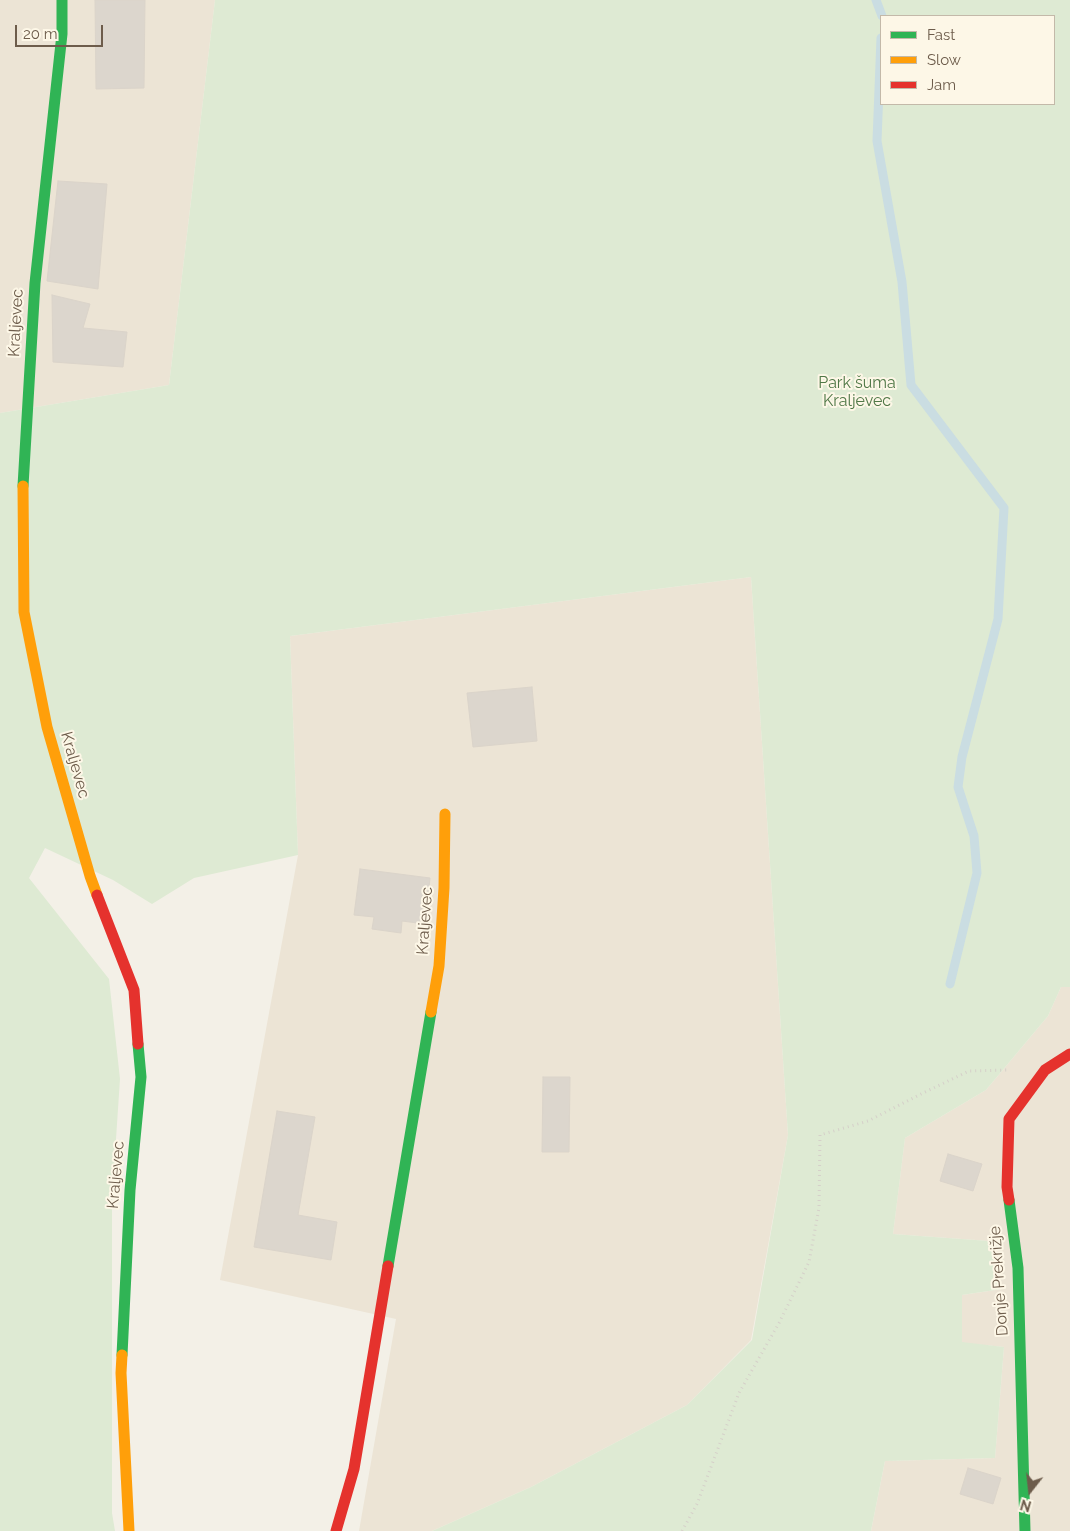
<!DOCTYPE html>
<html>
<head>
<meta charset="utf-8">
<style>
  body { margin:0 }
  #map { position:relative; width:1070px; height:1531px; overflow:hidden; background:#f3f0e7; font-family:Raleway,sans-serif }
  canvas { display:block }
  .legend { position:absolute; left:880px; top:15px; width:175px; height:90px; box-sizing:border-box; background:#fdf7e7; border:1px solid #c3b9a9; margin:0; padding:6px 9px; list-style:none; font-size:15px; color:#6d5c4b }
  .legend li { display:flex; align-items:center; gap:10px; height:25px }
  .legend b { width:25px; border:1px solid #c3b9a9 }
  .north { position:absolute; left:1005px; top:1466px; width:50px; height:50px; -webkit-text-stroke:4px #fdf7e7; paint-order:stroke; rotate:196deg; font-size:14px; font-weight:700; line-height:20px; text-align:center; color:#6d5c4b }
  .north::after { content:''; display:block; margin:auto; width:18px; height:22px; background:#6d5c4b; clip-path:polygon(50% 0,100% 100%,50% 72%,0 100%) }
  .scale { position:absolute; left:15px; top:25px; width:88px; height:22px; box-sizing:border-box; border:2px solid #6d5c4b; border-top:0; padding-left:6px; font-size:15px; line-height:18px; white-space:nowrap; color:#6d5c4b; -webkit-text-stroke:4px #fdf7e7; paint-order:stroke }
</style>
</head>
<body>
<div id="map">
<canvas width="1070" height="1531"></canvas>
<ul class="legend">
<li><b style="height:6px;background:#30b455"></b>Fast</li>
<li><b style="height:6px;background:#ff9f0a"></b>Slow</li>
<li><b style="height:6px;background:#e5322d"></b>Jam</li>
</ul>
<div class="north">N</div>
<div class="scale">20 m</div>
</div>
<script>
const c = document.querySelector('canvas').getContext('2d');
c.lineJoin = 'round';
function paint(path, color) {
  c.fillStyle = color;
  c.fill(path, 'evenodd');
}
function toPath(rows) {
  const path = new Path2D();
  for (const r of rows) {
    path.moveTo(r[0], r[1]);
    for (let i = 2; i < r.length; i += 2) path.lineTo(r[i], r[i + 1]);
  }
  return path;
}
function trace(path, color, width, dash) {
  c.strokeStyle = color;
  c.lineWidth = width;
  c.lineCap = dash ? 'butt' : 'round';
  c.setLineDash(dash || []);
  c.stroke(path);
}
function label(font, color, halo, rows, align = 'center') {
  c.font = font + ' Raleway,sans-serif';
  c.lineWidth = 4;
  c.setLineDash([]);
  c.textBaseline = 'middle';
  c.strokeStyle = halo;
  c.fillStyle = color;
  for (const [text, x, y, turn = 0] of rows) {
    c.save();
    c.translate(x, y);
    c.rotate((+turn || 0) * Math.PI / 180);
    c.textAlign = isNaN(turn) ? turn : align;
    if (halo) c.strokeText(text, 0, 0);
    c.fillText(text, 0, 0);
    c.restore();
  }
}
paint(toPath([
  [0,0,215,0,169,385,0,413],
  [751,577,788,1135,751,1340,687,1405,531,1487,432,1531,359,1531,396,1319,220,1280,298,855,290,636],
  [1061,987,1070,987,1070,1531,871,1531,885,1461,995,1458,1004,1347,962,1343,962,1295,1002,1289,989,1241,893,1234,905,1138,986,1090,1048,1016]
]), '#ece4d5');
paint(toPath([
  [215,0,1070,0,1070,987,1061,987,1048,1016,986,1090,905,1138,893,1234,989,1241,1002,1289,962,1295,962,1342,1004,1347,995,1458,885,1461,871,1531,432,1531,531,1487,687,1405,752,1340,788,1135,751,577,290,636,298,855,194,878,152,904,113,880,45,848,29,878,109,979,120,1079,112,1199,112,1513,115,1531,0,1531,0,413,169,385],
  [881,16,1054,16,1054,104,881,104]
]), '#deead3');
trace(toPath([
  [876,0,882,16],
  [881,38,877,141,902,282,911,385,1004,508,998,619,962,757,958,787,974,836,977,873,950,984]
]), '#cadde2', 9);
const building = toPath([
  [95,0,145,0,144,88,96,89,95,0],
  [58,181,107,184,98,289,47,281,58,181],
  [52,295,90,304,83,328,127,332,123,367,53,362,52,295],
  [532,687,537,741,473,747,467,693,532,687],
  [360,869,430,878,425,924,402,921,401,933,372,929,374,917,354,915,360,869],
  [543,1077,570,1077,569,1152,542,1152,543,1077],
  [277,1111,315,1117,298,1215,337,1222,331,1260,254,1247,277,1111],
  [948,1154,982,1164,973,1191,940,1181,948,1154],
  [968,1468,1001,1478,993,1504,960,1494,968,1468]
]);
paint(building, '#dcd6cd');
trace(building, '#dbd4ca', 1);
trace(toPath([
  [682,1531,697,1504,739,1393,779,1323,809,1262,819,1208,820,1135,868,1121,923,1093,969,1071,1009,1070]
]), '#d5d0c9', 3, [1, 4]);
trace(toPath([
  [23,486,35,283,62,34,62,0],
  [1009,1200,1018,1268,1025,1531],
  [388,1266,431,1012],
  [122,1355,130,1190,141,1077,138,1044]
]), '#30b455', 11);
trace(toPath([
  [23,486,24,612,47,727,90,876,97,895],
  [431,1012,439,966,444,888,445,814],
  [122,1355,121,1373,129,1531]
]), '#ff9f0a', 11);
trace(toPath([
  [97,895,134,990,138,1044],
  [1009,1200,1007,1187,1009,1119,1045,1070,1070,1054],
  [336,1531,354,1469,388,1266]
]), '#e5322d', 11);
label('16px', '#6d5c4b', '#fdf7e7', [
  ["Kraljevec",16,323,-87],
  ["Kraljevec",75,765,74],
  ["Kraljevec",425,921,-86],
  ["Kraljevec",116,1175,-85],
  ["Donje Prekrižje",999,1281,-94]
]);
label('16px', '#507847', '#fdf7e7', [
  ["Park šuma",857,383],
  ["Kraljevec",857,401]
]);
</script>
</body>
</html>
